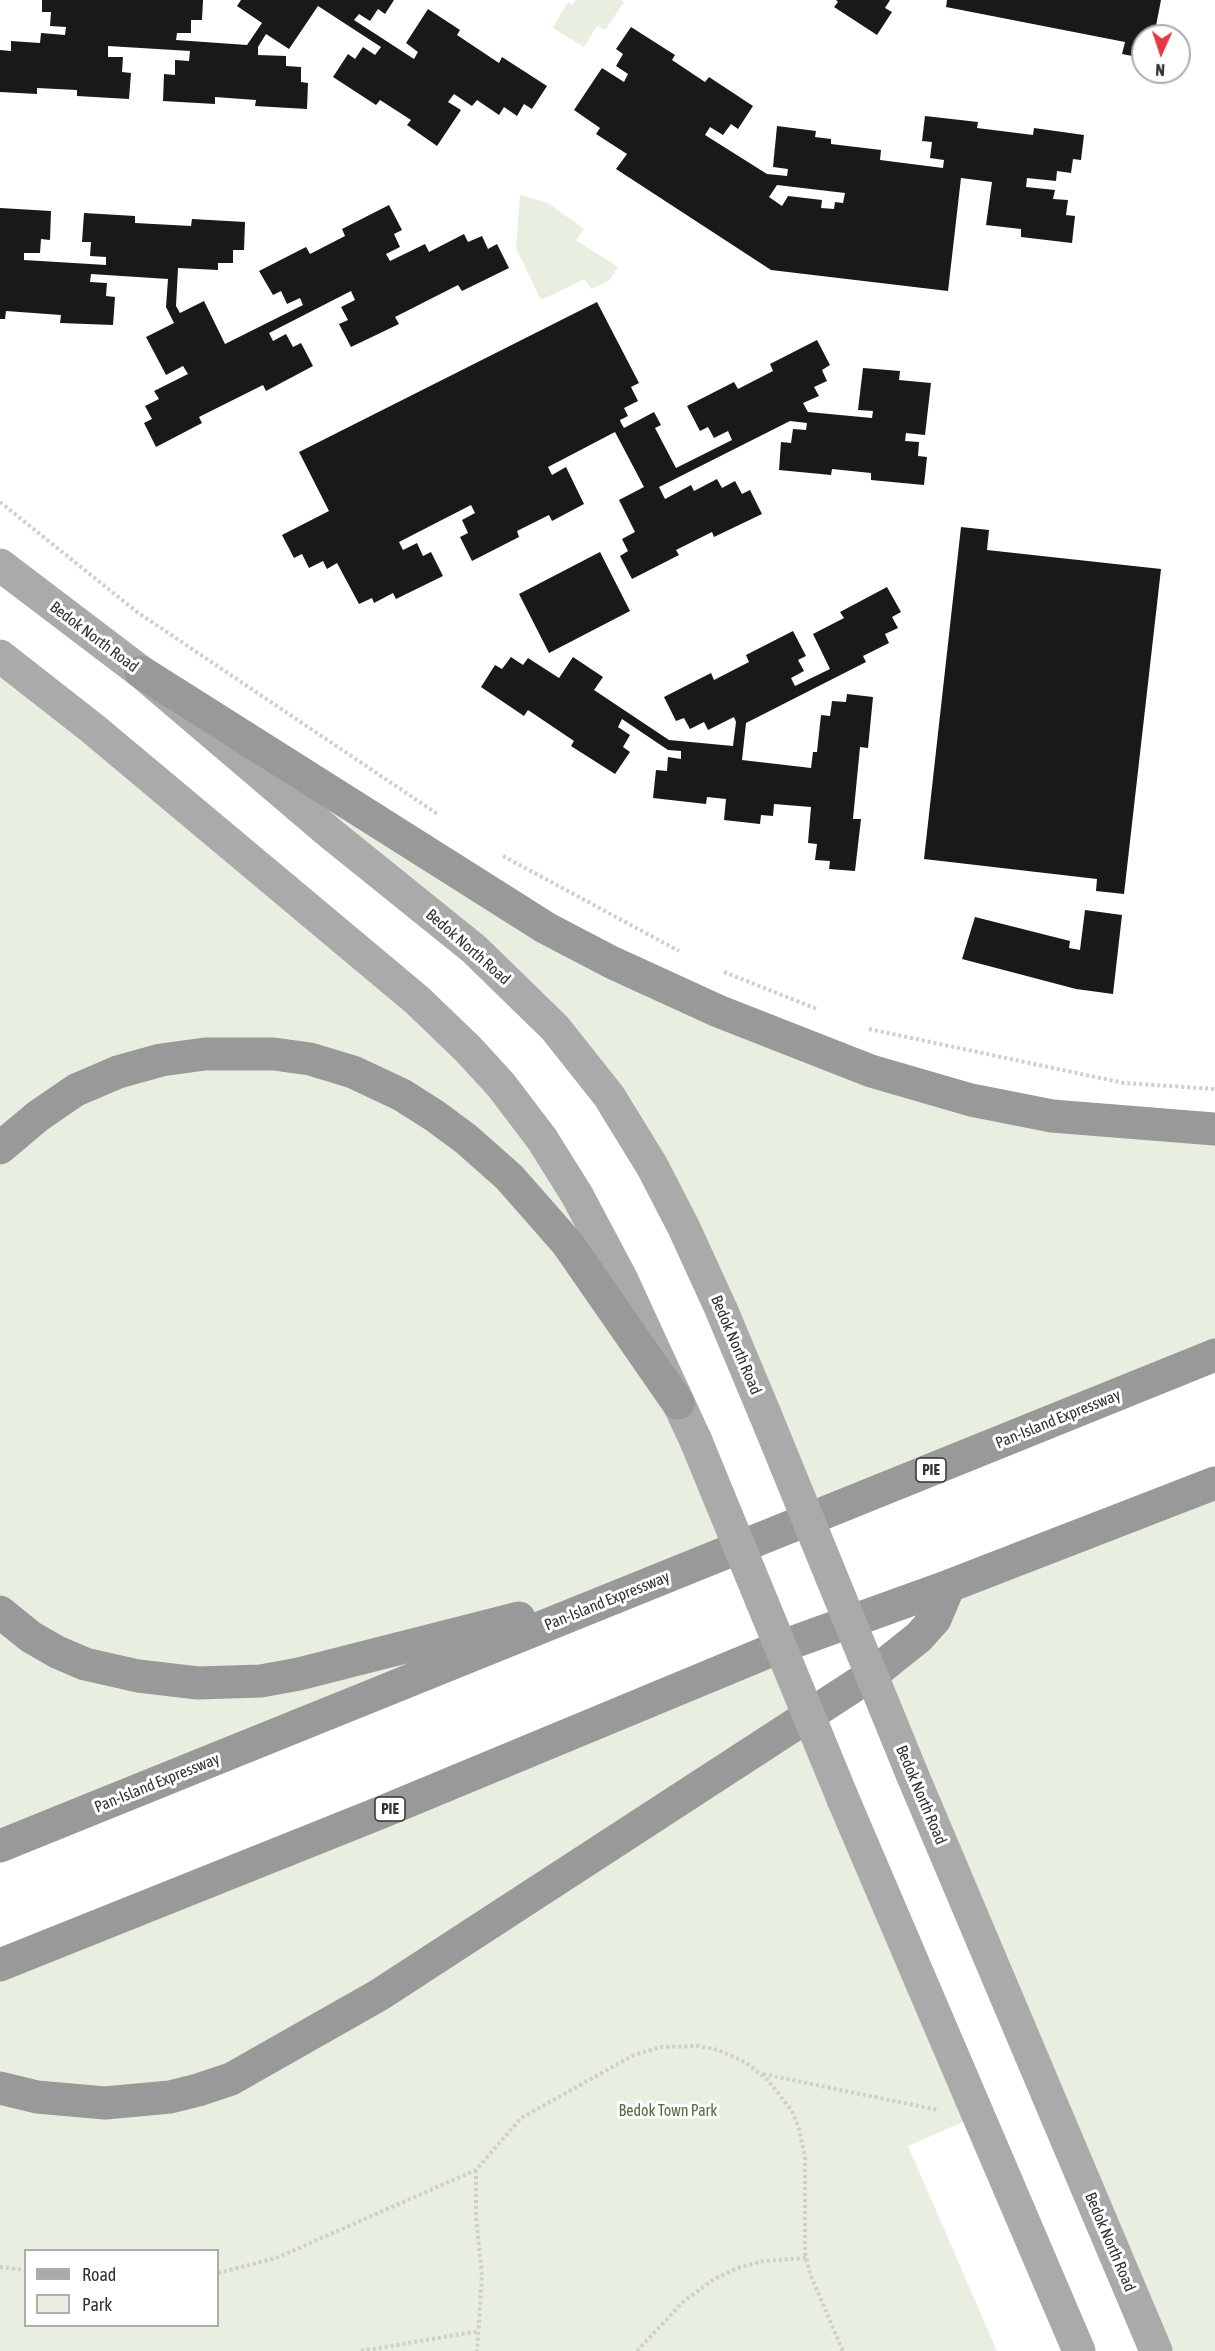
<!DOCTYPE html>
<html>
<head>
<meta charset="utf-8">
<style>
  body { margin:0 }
  #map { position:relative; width:1215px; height:2351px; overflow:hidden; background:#fff; font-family:"Asap Condensed",sans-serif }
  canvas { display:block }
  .legend { position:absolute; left:24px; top:2249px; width:195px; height:78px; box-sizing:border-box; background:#fff; border:2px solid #adadad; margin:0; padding:8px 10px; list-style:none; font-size:18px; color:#323232 }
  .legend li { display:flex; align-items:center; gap:12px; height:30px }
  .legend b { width:30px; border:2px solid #adadad }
  .north { position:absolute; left:1131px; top:24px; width:60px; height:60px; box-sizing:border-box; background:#fff; border:2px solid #adadad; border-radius:50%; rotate:183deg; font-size:16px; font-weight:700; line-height:24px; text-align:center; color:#323232 }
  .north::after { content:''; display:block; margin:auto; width:21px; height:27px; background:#e43947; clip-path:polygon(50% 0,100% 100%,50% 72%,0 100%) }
</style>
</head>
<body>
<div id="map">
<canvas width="1215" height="2351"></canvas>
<ul class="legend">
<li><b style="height:8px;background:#aaa"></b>Road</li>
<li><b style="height:16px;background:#e8eee0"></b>Park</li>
</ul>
<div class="north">N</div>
</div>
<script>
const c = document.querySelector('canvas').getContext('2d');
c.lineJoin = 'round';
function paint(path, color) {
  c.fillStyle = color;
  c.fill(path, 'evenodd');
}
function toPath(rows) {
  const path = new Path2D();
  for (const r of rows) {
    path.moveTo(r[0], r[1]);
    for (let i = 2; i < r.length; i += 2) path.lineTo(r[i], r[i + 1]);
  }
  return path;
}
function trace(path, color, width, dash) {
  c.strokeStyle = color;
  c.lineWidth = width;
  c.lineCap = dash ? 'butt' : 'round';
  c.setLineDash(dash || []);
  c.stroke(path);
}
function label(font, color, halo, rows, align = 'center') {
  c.font = font + ' "Asap Condensed",sans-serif';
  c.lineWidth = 6;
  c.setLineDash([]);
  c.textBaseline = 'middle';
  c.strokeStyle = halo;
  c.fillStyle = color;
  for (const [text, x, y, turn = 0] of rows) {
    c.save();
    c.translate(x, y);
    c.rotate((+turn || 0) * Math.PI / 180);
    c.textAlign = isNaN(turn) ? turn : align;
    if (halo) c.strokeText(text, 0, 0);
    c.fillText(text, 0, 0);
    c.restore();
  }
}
paint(toPath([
  [576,0,621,0,624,2,605,30,597,26,584,47,553,28,568,2,572,5],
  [520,195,548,203,584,229,576,240,618,267,610,280,591,289,585,279,541,300,516,248],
  [0,656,417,1000,542,1139,739,1548,0,1846],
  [141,672,516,909,871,1071,1215,1129,1215,1355,808,1520,765,1414,585,1063],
  [1215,1484,1215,2351,1156,2351,874,1673,949,1586],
  [777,1648,805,1718,215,2085,0,2088,0,1965],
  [809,1734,972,2118,908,2146,997,2351,0,2351,0,2102,171,2110],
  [26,2250,218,2250,218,2326,26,2326]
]), '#e8eee0');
paint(toPath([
  [42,0,203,0,202,20,191,20,191,33,177,33,176,40,247,45,262,23,237,6,241,0,394,0,385,14,378,9,370,21,359,14,354,20,414,59,418,52,406,43,428,9,460,30,457,35,499,63,502,57,547,86,532,109,524,104,517,116,504,107,499,115,477,100,472,106,454,94,448,102,461,110,437,146,407,125,411,120,380,100,376,105,333,77,348,54,355,59,363,47,375,55,381,47,318,6,289,49,266,34,258,47,258,55,286,56,286,66,301,67,301,82,308,83,307,109,255,106,256,100,215,97,215,104,163,101,164,74,175,75,175,60,189,61,190,51,108,46,108,57,123,57,122,72,131,73,129,99,77,96,77,90,37,88,37,94,0,92,0,50,11,51,11,41,40,43,41,33,65,35,66,27,50,26,51,12,42,12],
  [836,0,890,0,885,8,892,12,877,35,834,7,838,2],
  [947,0,1161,0,1154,36,1143,36,1143,58,1122,54,1125,42,946,7],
  [631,27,675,55,672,60,705,82,709,77,753,106,738,129,731,124,723,135,710,127,705,135,767,174,787,176,788,169,773,167,777,126,816,131,815,137,831,139,831,144,881,150,880,160,943,168,944,160,930,158,932,142,922,141,925,116,978,122,977,128,1033,135,1034,128,1084,135,1081,160,1073,159,1071,173,1057,171,1056,181,1027,178,1026,187,1055,190,1053,199,1068,200,1066,215,1075,216,1072,243,1021,237,1021,229,986,225,992,182,961,178,948,291,771,270,616,169,627,154,596,134,600,128,574,110,602,68,624,82,628,74,616,66,623,54,616,49],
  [777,185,845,193,843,203,835,202,834,209,821,208,822,200,788,196,782,206,769,197],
  [389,205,402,230,394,234,400,247,386,254,390,261,425,244,429,252,464,234,468,242,482,236,488,249,497,244,509,268,462,291,458,285,395,317,399,324,351,347,339,324,348,320,341,307,355,300,351,291,269,333,273,341,286,334,293,347,301,343,313,366,266,391,263,385,199,417,202,423,156,447,144,423,152,419,145,406,159,399,154,391,188,374,183,366,166,375,146,337,174,323,166,307,168,279,91,274,90,282,107,283,106,296,115,297,113,325,60,323,61,315,6,311,5,319,0,319,0,208,51,211,50,240,41,239,40,253,24,253,24,260,106,265,106,257,90,256,91,242,82,242,84,213,135,216,135,223,191,226,192,219,245,222,244,250,233,250,233,263,218,263,218,270,178,268,176,306,180,313,204,301,225,344,303,305,300,298,287,304,281,291,273,295,259,271,306,247,310,254,345,236,342,229],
  [597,302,639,383,631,387,638,401,624,408,628,416,620,420,621,423,624,428,654,412,661,425,655,428,676,468,732,440,728,431,714,438,708,427,700,431,687,406,734,382,738,389,773,371,770,364,817,340,830,365,822,370,827,381,814,387,819,396,803,403,808,412,872,418,873,411,858,410,863,368,900,371,899,380,931,383,925,435,906,433,905,441,919,442,918,456,927,457,924,485,871,480,871,473,832,469,831,475,779,470,781,442,791,443,793,429,806,430,807,423,790,421,659,487,665,499,691,485,694,491,717,479,722,488,735,481,742,494,750,490,762,514,714,537,712,532,676,550,679,555,632,579,620,556,628,551,622,539,635,532,619,500,644,487,615,432,548,467,552,475,566,467,584,504,552,521,549,515,517,531,519,537,472,561,460,537,468,533,462,520,475,513,471,505,399,542,403,550,417,543,423,556,431,552,443,576,396,599,393,593,374,603,372,598,359,604,337,563,327,569,323,561,309,568,302,554,294,558,282,535,329,511,299,452],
  [961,527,989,530,987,550,1161,569,1124,894,1096,891,1097,879,924,859],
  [600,552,630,611,549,653,519,594],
  [887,587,901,612,892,617,898,628,885,634,889,643,863,656,866,662,746,723,742,760,811,768,813,752,817,752,821,715,830,716,832,701,846,702,847,694,873,697,868,748,860,747,853,819,861,819,855,871,829,869,830,861,815,860,817,844,808,843,811,807,774,804,773,816,761,815,760,824,724,820,726,799,707,797,706,804,653,798,656,770,667,771,668,757,681,759,681,751,668,750,622,719,618,727,630,735,623,747,630,752,615,774,571,746,574,741,528,710,524,716,481,687,495,665,502,669,511,657,523,665,528,658,559,678,573,657,603,677,594,690,669,740,733,746,736,722,734,717,708,730,704,722,690,729,684,718,676,721,664,697,711,673,714,680,749,662,746,655,793,631,806,656,798,660,804,671,791,678,795,686,830,669,813,634,844,618,840,612],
  [1085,910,1122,915,1113,994,1076,989,962,959,975,917,1070,941,1069,948,1080,950]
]), '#191919');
trace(toPath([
  [0,502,137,612,439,815],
  [503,856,679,951],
  [724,972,817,1009],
  [869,1029,1124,1083,1215,1089],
  [763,2074,938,2110],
  [476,2170,476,2216,482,2276,477,2351],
  [0,2267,26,2270],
  [218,2273,276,2258,476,2170,521,2118,632,2056,660,2047,699,2046,718,2050,745,2062,768,2080,792,2111,799,2129,805,2157,805,2253,810,2274,843,2351],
  [361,2351,479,2331],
  [637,2351,683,2302,714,2279,738,2268,763,2261,806,2258]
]), '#cfcfcf', 4, [3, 3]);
trace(toPath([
  [0,565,141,672,330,833,474,949,555,1028,609,1096,652,1166,684,1228,721,1309,765,1414],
  [0,656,92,728,417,1000,468,1049,501,1085,542,1139,577,1195,621,1278,696,1441],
  [912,1774,1156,2351],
  [843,1799,1079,2351]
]), '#aaa', 33);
trace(toPath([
  [141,672,546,928,611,962,718,1011,871,1071,971,1100,1052,1116,1215,1129],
  [0,1148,38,1116,76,1090,118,1072,161,1060,205,1054,274,1054,310,1059,353,1072,402,1095,435,1116,466,1139,509,1177,567,1243,678,1403],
  [0,1612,31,1637,57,1652,85,1664,138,1676,198,1683,261,1681,299,1674,519,1618],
  [0,1846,1215,1355],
  [0,1965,382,1812,777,1648,949,1586,1215,1483],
  [0,2088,37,2097,105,2103,170,2097,198,2090,231,2079,379,1995,874,1673,919,1637,935,1619,949,1586]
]), '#999', 33);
trace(toPath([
  [765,1414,912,1774],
  [696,1441,843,1799]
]), '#aaa', 33);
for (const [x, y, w] of [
  [931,1470,30],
  [390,1809,30]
]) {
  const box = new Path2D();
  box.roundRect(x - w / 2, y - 12, w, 24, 4.5);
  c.fillStyle = '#fff';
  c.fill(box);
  trace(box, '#323232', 1.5);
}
label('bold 15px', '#323232', null, [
  ["PIE",931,1470],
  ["PIE",390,1809]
]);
label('16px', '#323232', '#fff', [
  ["Bedok North Road",94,637,37],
  ["Bedok North Road",468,947,41],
  ["Bedok North Road",736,1345,67],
  ["Pan-Island Expressway",1058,1419,-22],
  ["Pan-Island Expressway",607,1601,-22],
  ["Pan-Island Expressway",157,1783,-22],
  ["Bedok North Road",921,1795,67],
  ["Bedok North Road",1110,2242,67]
]);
label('16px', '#556d3f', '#fff', [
  ["Bedok Town Park",668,2111]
]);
</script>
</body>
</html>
